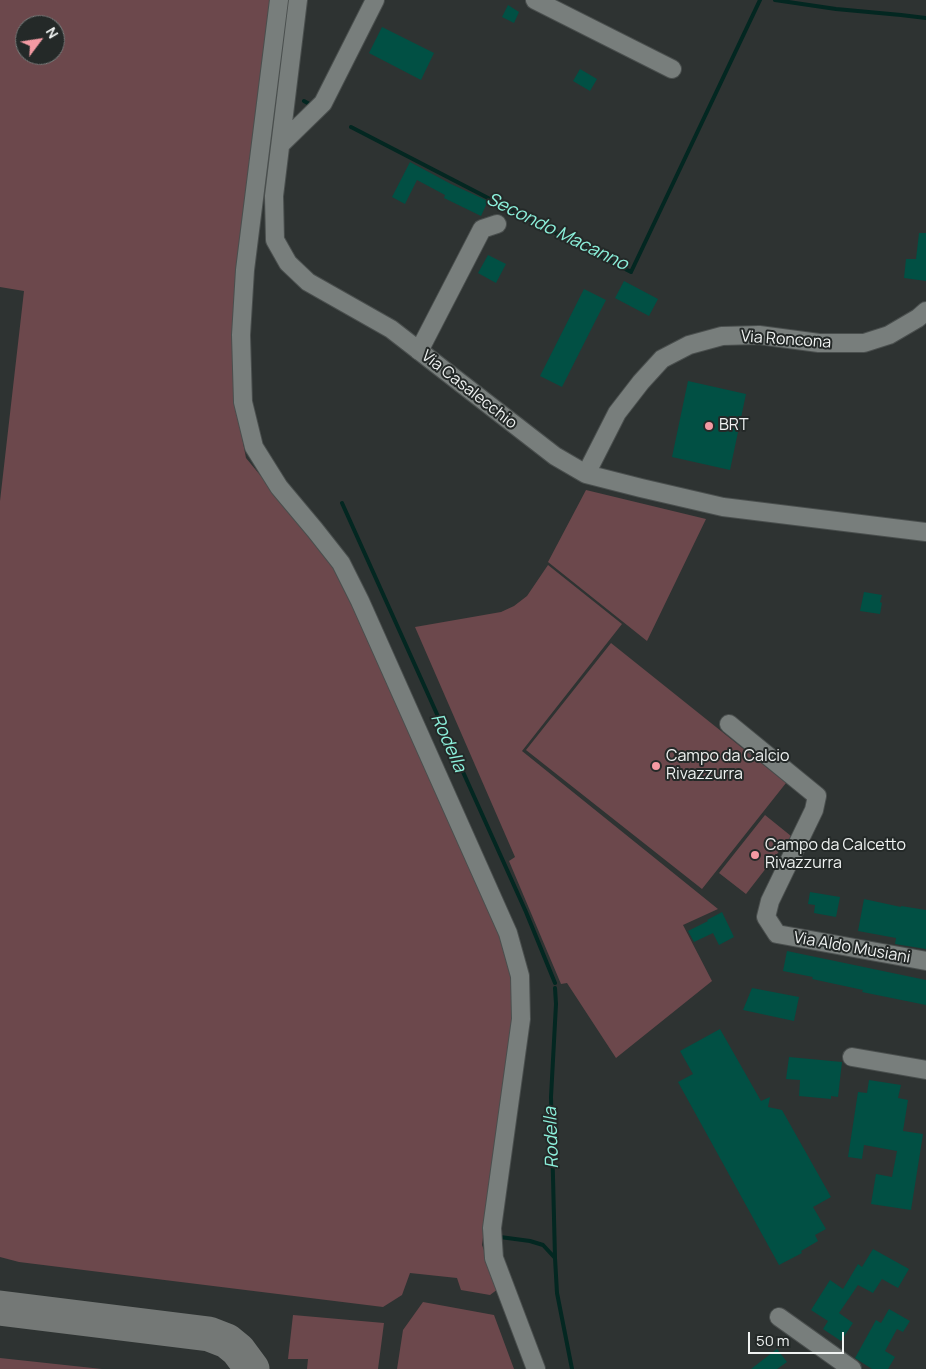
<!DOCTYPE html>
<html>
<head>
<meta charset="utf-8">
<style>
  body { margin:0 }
  #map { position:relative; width:926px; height:1369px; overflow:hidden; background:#2e3332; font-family:Manrope,sans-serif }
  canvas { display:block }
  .north { position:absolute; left:15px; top:15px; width:50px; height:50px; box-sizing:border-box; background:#242928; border:1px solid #767a79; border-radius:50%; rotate:59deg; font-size:14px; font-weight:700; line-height:20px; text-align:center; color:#f0f3f2 }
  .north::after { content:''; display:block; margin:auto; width:18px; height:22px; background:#f49aa3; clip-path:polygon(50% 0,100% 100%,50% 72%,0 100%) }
  .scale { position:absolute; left:748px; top:1332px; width:96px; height:22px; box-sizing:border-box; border:2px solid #f0f3f2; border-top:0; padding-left:6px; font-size:15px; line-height:18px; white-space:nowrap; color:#f0f3f2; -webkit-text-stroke:4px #242928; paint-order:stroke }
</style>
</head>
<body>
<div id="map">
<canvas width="926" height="1369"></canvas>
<div class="north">N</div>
<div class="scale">50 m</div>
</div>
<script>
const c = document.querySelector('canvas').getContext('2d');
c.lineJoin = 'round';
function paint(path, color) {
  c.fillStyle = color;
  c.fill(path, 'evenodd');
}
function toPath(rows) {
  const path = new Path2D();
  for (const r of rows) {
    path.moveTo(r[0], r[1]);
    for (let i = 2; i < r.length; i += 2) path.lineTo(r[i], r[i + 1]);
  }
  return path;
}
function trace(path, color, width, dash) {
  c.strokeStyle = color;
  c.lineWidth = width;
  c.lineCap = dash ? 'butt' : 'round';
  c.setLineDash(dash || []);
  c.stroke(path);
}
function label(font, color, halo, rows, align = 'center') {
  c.font = font + ' Manrope,sans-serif';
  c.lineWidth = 4;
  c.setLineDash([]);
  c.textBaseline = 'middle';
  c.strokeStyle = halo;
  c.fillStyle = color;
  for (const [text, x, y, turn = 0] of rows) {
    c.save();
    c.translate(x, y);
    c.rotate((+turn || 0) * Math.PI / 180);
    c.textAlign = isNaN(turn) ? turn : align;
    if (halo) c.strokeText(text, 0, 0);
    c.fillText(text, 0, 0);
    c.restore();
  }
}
paint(toPath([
  [0,0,272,0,235,401,246,458,335,566,502,936,513,977,514,1011,482,1245,498,1289,490,1295,461,1290,457,1278,410,1273,402,1295,383,1307,19,1262,0,1257,0,501,24,291,0,287],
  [25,25,55,25,55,55,25,55],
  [586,490,706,519,647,641,548,562],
  [548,565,622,624,522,751,718,909,683,925,712,981,616,1058,567,983,561,984,509,861,515,857,415,627,501,612,514,606,527,596],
  [611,643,786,783,702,889,526,750],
  [765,815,791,836,746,894,719,873],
  [423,1302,494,1315,514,1369,397,1369,403,1330],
  [293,1315,384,1323,378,1369,307,1369,308,1359,288,1359],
  [0,1358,102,1369,0,1369]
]), '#6c484c');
trace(toPath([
  [775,0,836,9,901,15,926,18],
  [304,101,313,106],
  [351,127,631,272,760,0],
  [342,503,526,912,555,983],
  [555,988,556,1004,551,1097,555,1258],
  [500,1237,530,1241,543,1245,555,1258,557,1293,572,1369]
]), '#032721', 4);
trace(toPath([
  [0,1308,209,1334,227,1341,238,1350,252,1369]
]), '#747876', 35);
paint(toPath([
  [508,5,519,12,514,23,502,17],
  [382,27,434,53,421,80,369,53],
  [580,69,597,79,590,91,573,81],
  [410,162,451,184,488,201,481,216,444,198,445,195,417,180,405,204,392,197],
  [919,233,926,233,926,281,904,278,906,259,916,259],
  [488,255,506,264,496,283,478,273],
  [624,281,658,299,649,316,615,298],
  [584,289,606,300,562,387,540,376],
  [688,381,746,394,730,470,672,457],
  [864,592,882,595,880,602,882,603,880,614,860,611],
  [810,892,840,897,836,917,814,913,815,905,808,904],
  [864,899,901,907,901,906,926,910,926,949,895,944,896,938,858,931],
  [722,912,734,937,719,945,713,933,694,942,688,931,708,921,707,920],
  [787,951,926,980,926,1005,862,992,863,990,812,979,813,977,783,971],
  [752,988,799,997,794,1021,743,1010],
  [720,1029,761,1101,770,1097,768,1107,782,1110,831,1197,813,1207,826,1229,815,1235,818,1241,801,1251,802,1253,779,1265,678,1082,693,1074,680,1051],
  [789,1057,842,1062,838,1097,831,1096,831,1099,799,1096,800,1080,786,1079],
  [869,1080,901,1085,898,1098,908,1100,903,1131,923,1134,911,1210,871,1204,876,1174,892,1177,897,1151,864,1145,862,1159,848,1157,858,1092,867,1093],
  [873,1249,909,1269,898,1288,882,1279,873,1293,858,1285,839,1313,853,1323,841,1341,823,1329,828,1321,811,1310,830,1280,843,1289,858,1264,862,1267],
  [889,1309,910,1321,903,1332,897,1329,885,1351,895,1357,888,1369,872,1369,855,1358,876,1320,881,1323],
  [777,1349,787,1362,777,1369,751,1369]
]), '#015044');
const minor = toPath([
  [279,0,245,270,241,335,243,402,254,447,279,487,315,530,341,563,360,601,508,933,520,976,521,1019,492,1228,494,1258,536,1369],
  [298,0,274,196,275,240,288,263,308,282,391,329,555,456,586,474,641,488,723,507,926,532],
  [535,0,672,69],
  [281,144,323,103,375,0],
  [419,351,482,229,497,224],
  [586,474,617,413,641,382,662,359,689,345,722,336,759,335,819,343,864,343,889,335,918,318,926,311],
  [729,724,817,796,814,810,770,901,766,917,777,934,926,961],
  [852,1057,926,1070],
  [779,1317,852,1369]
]);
trace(minor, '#4a4f4e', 20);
trace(minor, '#787e7c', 18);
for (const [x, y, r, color] of [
  [709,426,5,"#f49aa3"],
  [656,766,5,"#f49aa3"],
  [755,855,5,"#f49aa3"]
]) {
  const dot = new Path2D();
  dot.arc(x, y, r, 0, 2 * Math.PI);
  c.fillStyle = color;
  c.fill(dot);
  trace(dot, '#242928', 2);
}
label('16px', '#f0f3f2', '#242928', [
  ["Via Roncona",786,340,4],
  ["Via Casalecchio",469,390,38],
  ["Via Aldo Musiani",852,948,10]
]);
label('16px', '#f0f3f2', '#242928', [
  ["BRT",719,426],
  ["Campo da Calcio",666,757],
  ["Rivazzurra",666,775],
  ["Campo da Calcetto",765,846],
  ["Rivazzurra",765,864]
], 'left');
label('italic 18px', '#8cf1dc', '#242928', [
  ["Secondo Macanno",557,232,26],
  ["Rodella",448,743,66],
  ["Rodella",552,1138,-92]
]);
</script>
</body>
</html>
